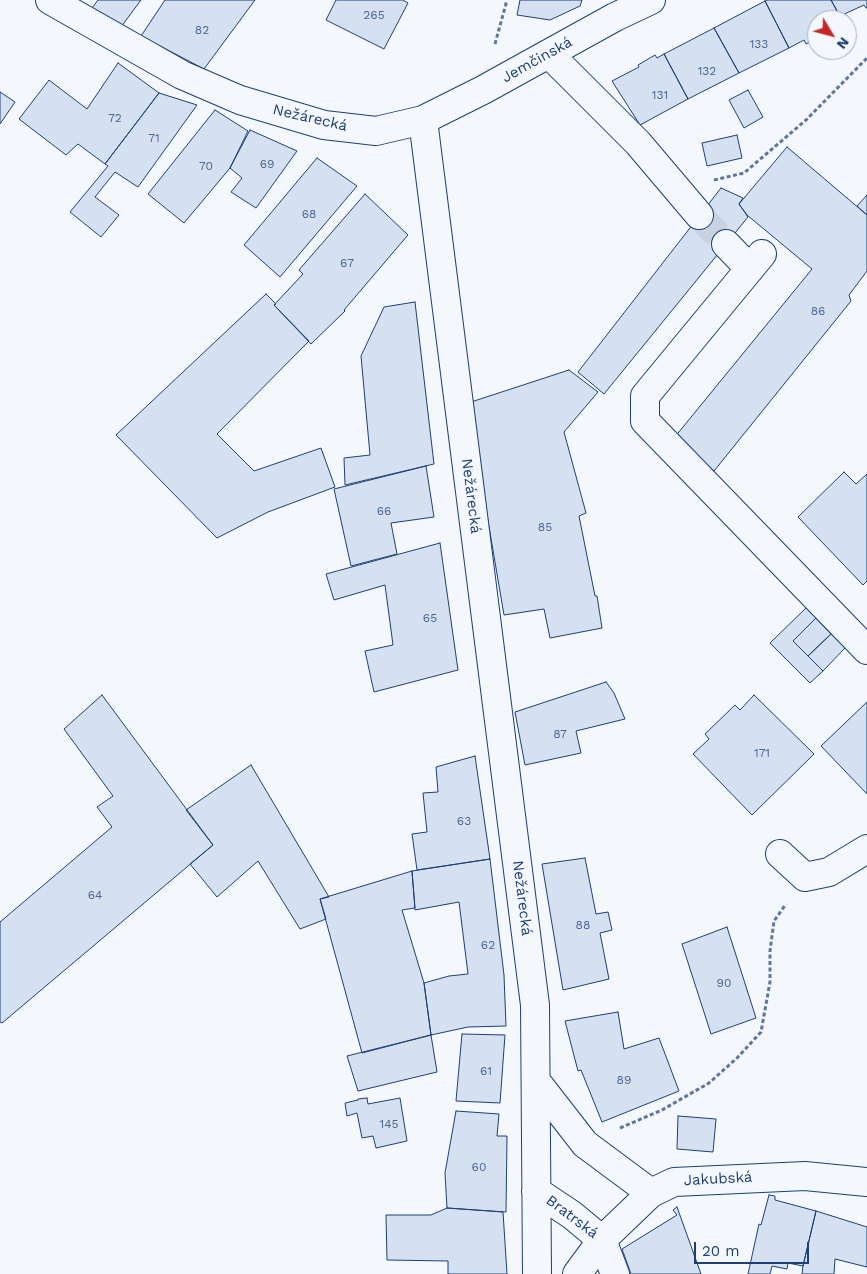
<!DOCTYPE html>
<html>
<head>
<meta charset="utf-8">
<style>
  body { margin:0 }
  #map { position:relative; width:867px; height:1274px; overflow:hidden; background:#f4f7fb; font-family:"Work Sans",sans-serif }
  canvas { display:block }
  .north { position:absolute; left:807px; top:10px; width:50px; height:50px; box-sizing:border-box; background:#f4f7fb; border:1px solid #9eadc5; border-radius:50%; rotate:127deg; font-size:14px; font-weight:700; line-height:20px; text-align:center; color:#1d3f73 }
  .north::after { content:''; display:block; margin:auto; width:18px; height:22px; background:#c62828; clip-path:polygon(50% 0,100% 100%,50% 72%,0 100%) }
  .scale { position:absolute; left:694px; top:1242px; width:115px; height:22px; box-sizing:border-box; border:2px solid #1d3f73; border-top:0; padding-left:6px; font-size:15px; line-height:18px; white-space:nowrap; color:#1d3f73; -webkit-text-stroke:4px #f4f7fb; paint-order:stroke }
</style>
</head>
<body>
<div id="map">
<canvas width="867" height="1274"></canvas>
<div class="north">N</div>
<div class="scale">20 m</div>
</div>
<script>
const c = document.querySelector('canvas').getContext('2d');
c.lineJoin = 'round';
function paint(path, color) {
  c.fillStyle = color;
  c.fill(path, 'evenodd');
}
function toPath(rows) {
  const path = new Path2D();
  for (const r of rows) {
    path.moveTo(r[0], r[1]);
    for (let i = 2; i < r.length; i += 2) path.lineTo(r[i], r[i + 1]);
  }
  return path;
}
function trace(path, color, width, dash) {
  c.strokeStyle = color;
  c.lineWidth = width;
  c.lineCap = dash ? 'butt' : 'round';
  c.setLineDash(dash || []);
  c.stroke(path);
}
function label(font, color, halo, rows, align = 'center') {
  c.font = font + ' "Work Sans",sans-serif';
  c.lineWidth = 4;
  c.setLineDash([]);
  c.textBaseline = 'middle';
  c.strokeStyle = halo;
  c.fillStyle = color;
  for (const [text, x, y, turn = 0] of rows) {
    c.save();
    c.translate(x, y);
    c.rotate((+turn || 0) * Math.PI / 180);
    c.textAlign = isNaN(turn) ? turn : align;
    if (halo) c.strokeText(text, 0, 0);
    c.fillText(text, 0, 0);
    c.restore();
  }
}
const building = toPath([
  [98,0,141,0,121,27,89,12,98,0],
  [165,0,255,0,204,69,141,36,165,0],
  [336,0,403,0,408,3,384,49,326,20,336,0],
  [520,0,582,0,580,6,550,20,517,15,520,0],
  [767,0,831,0,842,20,817,20,817,33,812,36,814,40,806,44,804,40,789,48,765,1,767,0],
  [831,0,867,0,867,8,866,8,864,5,840,16,831,0],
  [765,1,789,48,739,73,714,28,765,1],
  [714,28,739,73,688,99,664,54,714,28],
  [664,54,688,99,640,125,612,81,639,67,638,65,655,55,657,58,664,54],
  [118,63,159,93,105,164,78,144,66,155,19,119,49,80,87,109,118,63],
  [748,90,763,117,744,128,729,100,748,90],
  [0,92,15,102,0,124,0,92],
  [159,93,197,105,138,187,115,172,95,197,119,215,101,237,70,212,108,166,105,164,159,93],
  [215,110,248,131,230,168,184,223,148,194,215,110],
  [250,130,297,151,256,208,231,192,242,178,230,168,250,130],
  [737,135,742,158,707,166,702,143,737,135],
  [787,147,867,215,867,271,849,295,851,301,714,471,674,438,812,269,747,215,739,204,787,147],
  [317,158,357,186,280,277,244,245,317,158],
  [721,188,743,198,739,204,748,217,604,394,578,372,721,188],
  [365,194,408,235,344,310,345,311,311,344,274,305,303,274,299,270,365,194],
  [867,195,867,215,857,206,867,195],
  [266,294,276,304,274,305,309,341,217,434,254,471,321,448,335,487,268,512,217,538,116,435,266,294],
  [415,302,434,464,345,485,344,458,370,455,361,356,384,307,415,302],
  [569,370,598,392,564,432,586,513,579,516,595,596,597,596,602,628,550,638,544,609,504,615,468,403,569,370],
  [426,466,434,517,391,523,397,554,351,566,334,489,426,466],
  [844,472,856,484,867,474,867,581,863,585,798,517,844,472],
  [440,543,458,670,374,692,365,651,393,645,385,585,334,600,326,574,440,543],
  [806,608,816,618,793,641,823,671,810,683,770,643,806,608],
  [816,618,831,634,808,656,793,641,816,618],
  [831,634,845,648,823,671,808,656,831,634],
  [606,682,614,693,625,719,576,731,581,753,525,765,515,712,606,682],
  [102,695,213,845,2,1023,0,1022,0,922,112,827,97,807,113,796,64,729,102,695],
  [754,695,814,754,752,815,693,754,709,739,705,734,735,705,740,710,754,695],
  [867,702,867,794,821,746,867,702],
  [475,756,490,859,417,870,412,834,427,832,423,793,438,792,436,767,475,756],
  [251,765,329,897,320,899,326,919,300,929,258,861,217,897,190,864,213,845,186,810,251,765],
  [585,858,596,914,608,912,612,930,600,933,609,979,563,990,542,864,585,858],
  [490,859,504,975,506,1026,468,1027,431,1035,424,983,449,976,468,974,459,902,415,910,412,871,490,859],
  [412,871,415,908,402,910,424,983,431,1035,362,1053,320,899,412,871],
  [727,927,756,1018,711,1034,682,944,727,927],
  [618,1012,624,1049,659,1038,679,1091,602,1122,581,1070,578,1071,565,1021,618,1012],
  [462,1034,505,1035,500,1103,456,1101,462,1034],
  [431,1035,437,1072,358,1091,347,1056,431,1035],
  [367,1098,368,1104,400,1098,407,1141,376,1148,373,1136,362,1138,357,1113,347,1116,345,1103,358,1100,358,1099,367,1098],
  [456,1111,499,1114,497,1136,507,1136,506,1212,447,1208,445,1173,456,1111],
  [678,1116,716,1119,713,1152,677,1149,678,1116],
  [769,1195,775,1196,775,1200,816,1211,803,1266,788,1263,787,1269,772,1266,770,1274,748,1274,759,1224,761,1225,769,1195],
  [677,1207,701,1274,631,1274,622,1249,677,1215,673,1210,677,1207],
  [447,1208,503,1212,507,1274,448,1274,448,1261,387,1260,386,1215,431,1215,447,1208],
  [816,1211,867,1227,867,1267,835,1259,834,1274,802,1274,803,1266,816,1211]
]);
paint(building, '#d5e0f0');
trace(building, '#1d3f73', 1);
trace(toPath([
  [699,215,726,244]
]), '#c9d2e0', 28, [28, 14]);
const minor = toPath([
  [50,0,182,75,240,100,324,125,376,131,423,120,483,90,615,17,651,0],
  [549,54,638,143,699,215],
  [423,120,535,1005,537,1274],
  [726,244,750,269],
  [762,254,645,396,645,421,867,650],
  [780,854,805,877,829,872,867,849],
  [536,1081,585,1144,651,1193],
  [536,1191,572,1215,602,1240,615,1274],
  [577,1274,602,1240,651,1193,674,1182,805,1176,867,1182]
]);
trace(minor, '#1d3f73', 30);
trace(toPath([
  [495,44,507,0],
  [714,180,744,173,806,120,867,58],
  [620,1128,662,1110,709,1083,737,1058,761,1032,770,982,770,951,774,921,786,904]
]), '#5e769c', 3, [4, 2.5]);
trace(minor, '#f4f7fb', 28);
label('12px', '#4b6792', null, [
  ["265",374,15],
  ["82",202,30],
  ["133",759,44],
  ["132",707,71],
  ["131",660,95],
  ["72",115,118],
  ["71",154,138],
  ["69",267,164],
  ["70",206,166],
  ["68",309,214],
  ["67",347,263],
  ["86",818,311],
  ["66",384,511],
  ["85",545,527],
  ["65",430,618],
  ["87",560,734],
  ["171",762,753],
  ["63",464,821],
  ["64",95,895],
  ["88",583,925],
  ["62",488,945],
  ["90",724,983],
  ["61",486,1071],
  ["89",624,1080],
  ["145",389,1124],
  ["60",479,1167]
]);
label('15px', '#1d3f73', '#f4f7fb', [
  ["Jemčinská",537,60,-29],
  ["Nežárecká",310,118,13],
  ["Nežárecká",471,496,83],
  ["Nežárecká",522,898,83],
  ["Jakubská",718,1179,-3],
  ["Bratrská",572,1217,37]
]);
</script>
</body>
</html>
